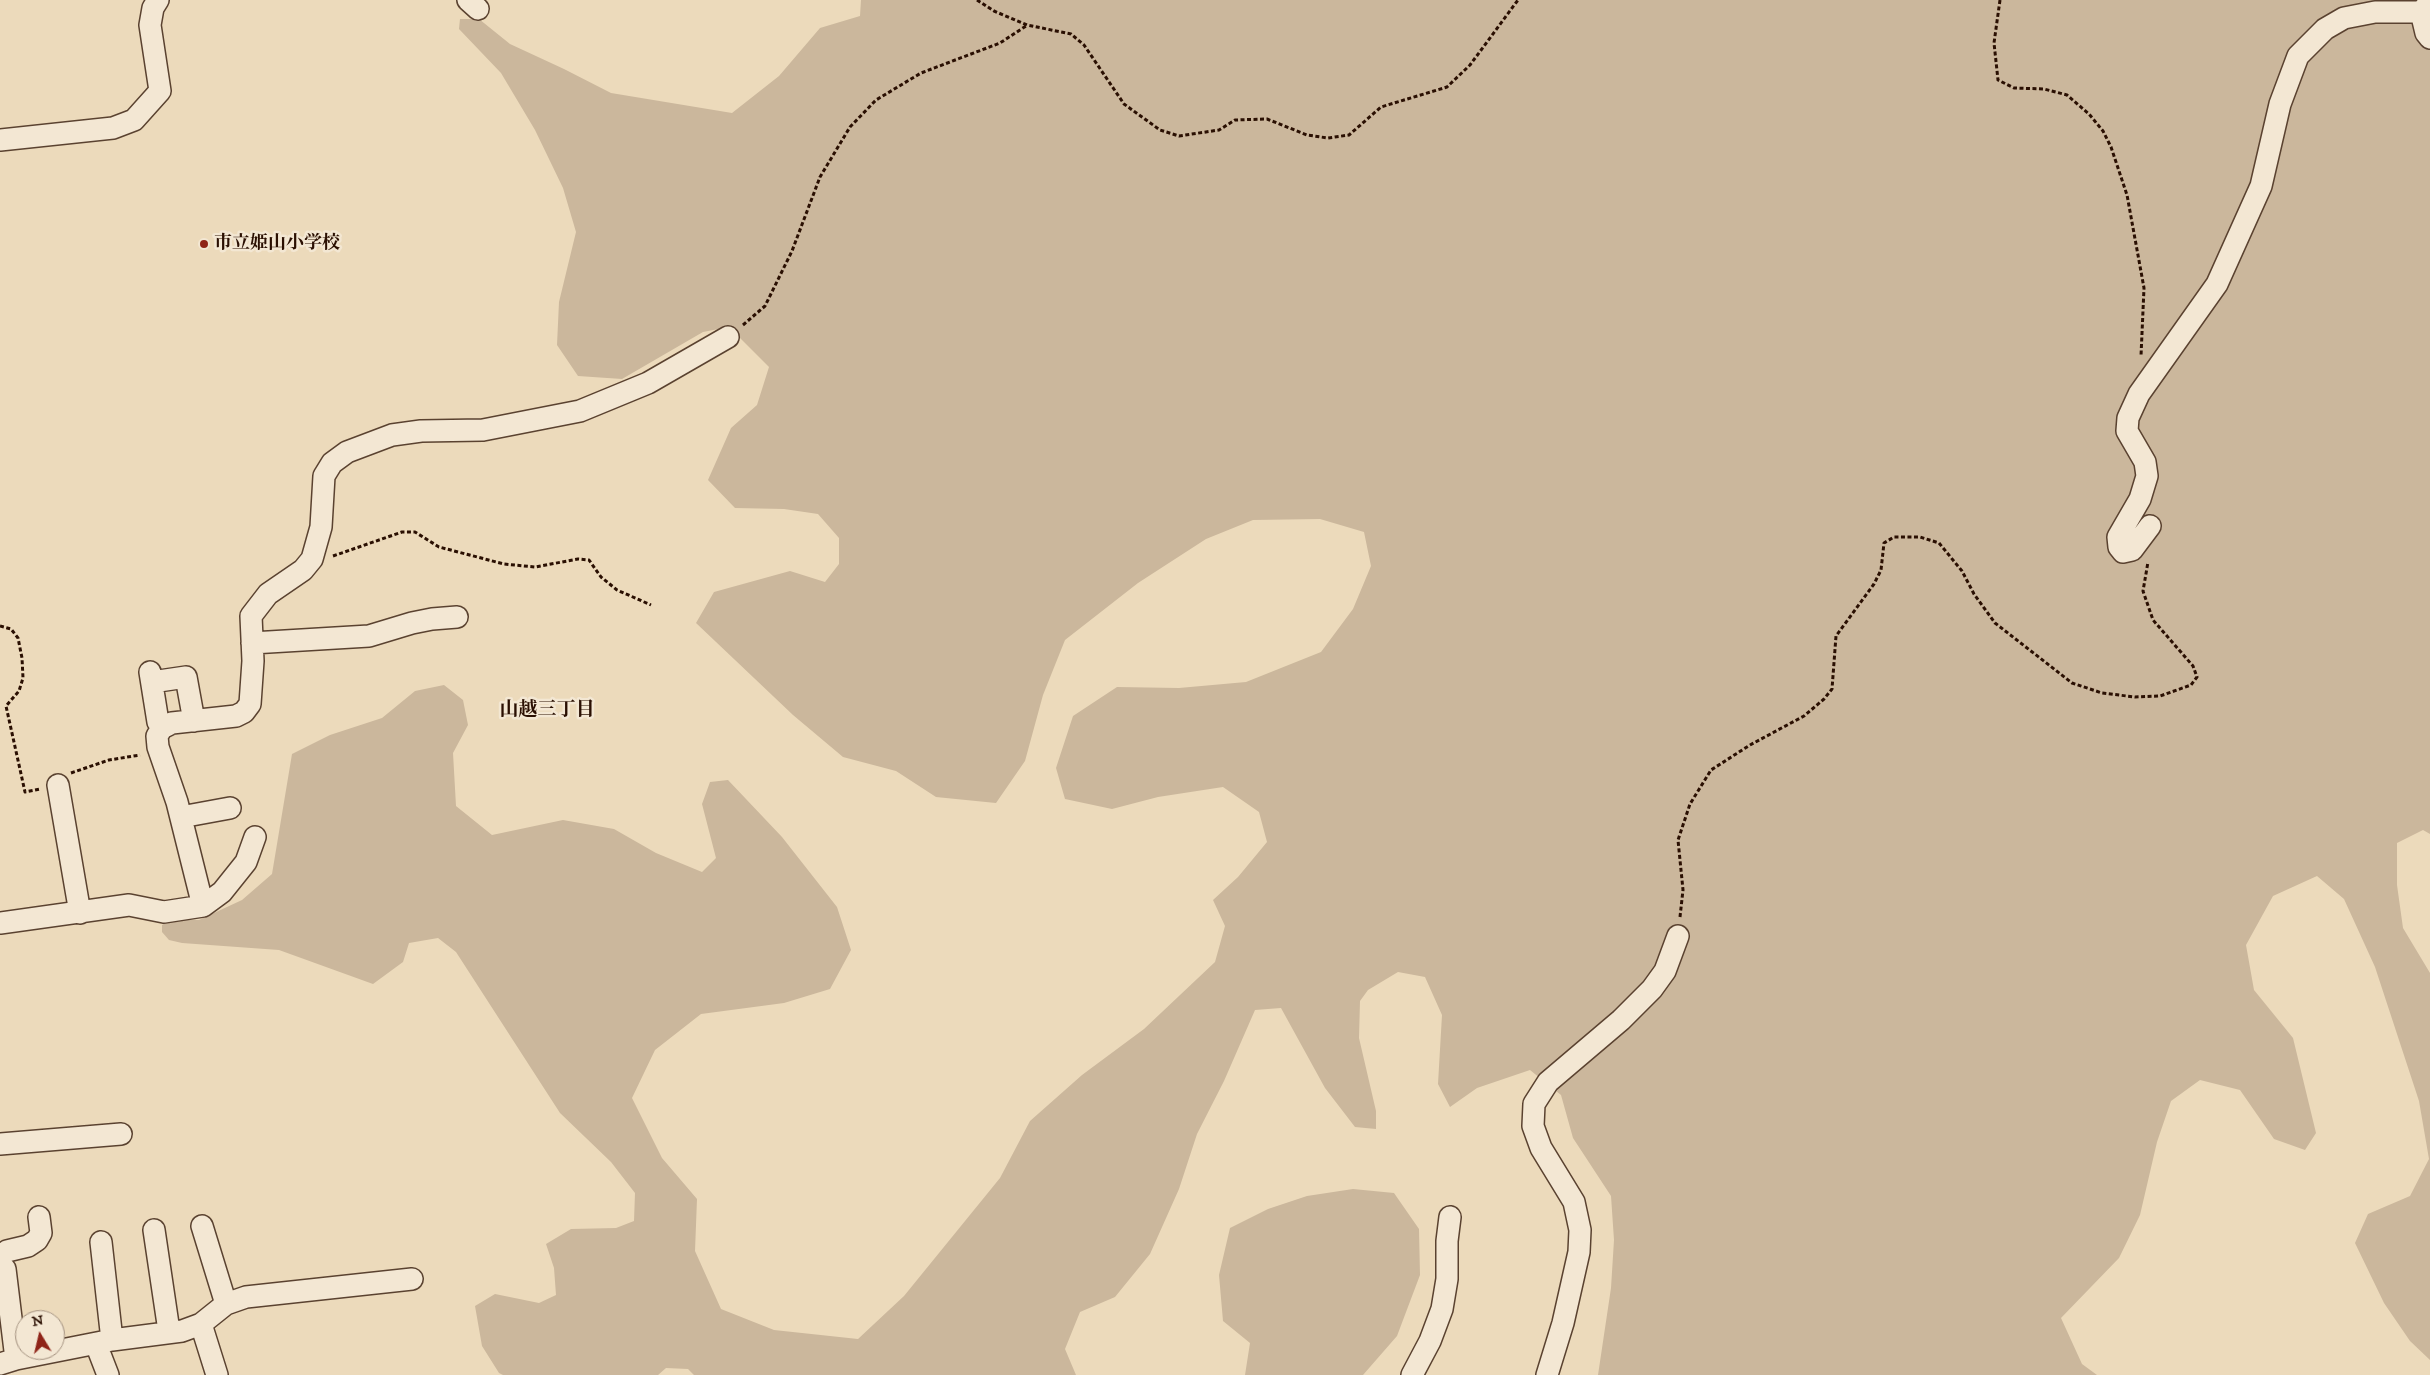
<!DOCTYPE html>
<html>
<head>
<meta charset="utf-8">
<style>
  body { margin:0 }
  #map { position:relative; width:2430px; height:1375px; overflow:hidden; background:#ecdabb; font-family:"IM FELL DW Pica",serif }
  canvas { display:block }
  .north { position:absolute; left:15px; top:1310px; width:50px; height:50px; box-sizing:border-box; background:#f3e7d3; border:1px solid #a3917f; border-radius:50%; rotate:351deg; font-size:14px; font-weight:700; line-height:20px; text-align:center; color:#2a0f02 }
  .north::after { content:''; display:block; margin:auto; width:18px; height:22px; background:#8f2418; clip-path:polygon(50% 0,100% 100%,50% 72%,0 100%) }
</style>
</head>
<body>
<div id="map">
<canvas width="2430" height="1375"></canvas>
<div class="north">N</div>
</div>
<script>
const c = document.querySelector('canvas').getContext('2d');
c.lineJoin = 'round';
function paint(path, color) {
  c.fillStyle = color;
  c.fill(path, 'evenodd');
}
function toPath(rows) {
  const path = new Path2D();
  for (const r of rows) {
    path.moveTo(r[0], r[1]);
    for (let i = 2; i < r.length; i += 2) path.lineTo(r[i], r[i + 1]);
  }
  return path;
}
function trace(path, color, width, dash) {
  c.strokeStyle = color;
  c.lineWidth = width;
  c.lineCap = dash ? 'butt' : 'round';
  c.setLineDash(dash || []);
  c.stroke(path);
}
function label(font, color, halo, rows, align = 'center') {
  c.font = font + ' "IM FELL DW Pica","Noto Serif JP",serif';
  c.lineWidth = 5;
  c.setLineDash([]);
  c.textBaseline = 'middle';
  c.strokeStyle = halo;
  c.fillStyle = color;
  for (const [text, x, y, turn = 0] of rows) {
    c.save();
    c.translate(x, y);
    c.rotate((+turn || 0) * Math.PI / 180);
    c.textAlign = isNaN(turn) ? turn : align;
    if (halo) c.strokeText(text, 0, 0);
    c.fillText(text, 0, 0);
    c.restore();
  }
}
paint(toPath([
  [861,0,2430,0,2430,834,2423,830,2397,843,2397,885,2403,928,2430,973,2430,1360,2410,1341,2384,1303,2355,1243,2368,1214,2410,1196,2429,1159,2419,1101,2375,967,2344,899,2317,876,2273,896,2246,945,2254,990,2293,1038,2316,1133,2305,1150,2274,1139,2240,1090,2200,1080,2171,1101,2157,1142,2140,1215,2119,1258,2061,1318,2082,1364,2097,1375,1598,1375,1611,1288,1614,1240,1611,1196,1573,1138,1561,1095,1530,1070,1477,1088,1450,1107,1438,1084,1442,1015,1425,977,1398,972,1368,990,1360,1001,1359,1038,1376,1111,1376,1129,1355,1127,1325,1088,1281,1008,1255,1010,1224,1081,1197,1134,1179,1189,1150,1254,1115,1297,1080,1312,1065,1349,1076,1375,694,1375,688,1369,666,1368,658,1375,503,1375,499,1373,482,1346,475,1306,495,1294,539,1303,556,1295,554,1268,546,1244,571,1229,616,1228,634,1221,635,1193,611,1162,560,1113,456,952,438,938,409,943,403,962,373,984,279,950,182,943,169,940,162,932,162,925,171,920,199,920,242,900,272,874,292,754,330,735,382,718,415,691,444,685,463,700,468,725,453,753,456,806,492,835,563,820,614,829,656,853,702,872,716,858,702,804,710,782,728,780,782,837,837,907,851,950,830,989,784,1003,701,1014,655,1050,632,1098,662,1158,697,1199,695,1251,721,1309,774,1330,858,1339,904,1296,1000,1178,1030,1121,1082,1075,1144,1029,1215,962,1225,926,1213,900,1238,877,1267,842,1259,812,1223,787,1158,797,1112,809,1065,799,1056,768,1073,716,1117,687,1179,688,1246,682,1321,652,1353,609,1371,566,1364,532,1320,519,1253,520,1206,539,1138,583,1065,640,1043,695,1025,761,996,803,936,797,896,771,843,757,793,715,696,623,714,592,790,571,825,582,839,564,839,538,818,514,784,509,735,508,708,480,731,428,757,405,769,367,729,327,703,332,622,379,578,376,557,345,559,302,576,232,563,188,535,130,501,73,459,29,460,19,479,19,510,44,564,69,611,93,732,113,779,76,820,28,860,16],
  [1353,1189,1394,1193,1419,1229,1420,1275,1397,1336,1363,1375,1245,1375,1250,1343,1223,1321,1219,1275,1230,1228,1268,1209,1307,1196]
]), '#cbb79c');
const minor = toPath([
  [468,0,478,9],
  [2421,12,2426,33,2430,38],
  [0,140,113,128,134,120,160,91,150,25,153,8,158,0],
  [2150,526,2132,550,2123,552,2119,547,2118,537,2140,499,2147,476,2145,462,2127,431,2128,418,2139,394,2217,284,2261,186,2280,104,2298,56,2325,29,2344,18,2375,12,2421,12,2430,2],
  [252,643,369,636,412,623,432,619,457,617],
  [150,672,158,722,162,728],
  [152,682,186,677,194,721],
  [58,785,80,913],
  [181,817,230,808],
  [203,906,222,892,246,862,255,837],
  [0,923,129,905,164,912,203,906,177,802,158,747,157,736,162,728,172,723,236,716,244,712,250,704,253,661,251,616,268,594,303,570,312,559,321,527,324,476,332,463,347,452,392,435,421,431,483,430,580,411,648,383,728,337],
  [0,1144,121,1134],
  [202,1226,226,1304],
  [154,1230,169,1331],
  [101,1242,112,1340],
  [0,1257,7,1251,28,1246,37,1240,41,1233,39,1217],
  [0,1264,5,1269,16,1359],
  [201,1324,217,1375],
  [96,1344,108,1375],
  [0,1364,16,1359,112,1340,182,1331,201,1324,226,1304,246,1297,412,1279],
  [1412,1375,1430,1341,1442,1309,1447,1279,1447,1241,1450,1217],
  [1547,1375,1563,1323,1579,1252,1580,1230,1574,1202,1541,1148,1533,1126,1534,1104,1548,1082,1621,1020,1652,989,1665,971,1678,936]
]);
trace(minor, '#5a4230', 24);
trace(toPath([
  [977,0,994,11,1027,25,1071,34,1084,45,1124,104,1160,130,1179,136,1219,130,1235,120,1267,119,1307,135,1328,138,1349,135,1381,107,1447,87,1470,65,1518,0],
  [2000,0,1994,43,1998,80,2014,88,2044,89,2067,95,2089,114,2103,131,2111,147,2127,195,2144,288,2141,356],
  [743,325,765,306,792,251,820,177,850,127,876,100,921,73,1000,43,1026,26],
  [333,556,402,532,415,532,439,547,504,564,535,567,578,559,589,560,601,577,617,590,651,605],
  [0,626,11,629,18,638,22,658,23,678,19,691,6,706,25,792,40,789],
  [71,773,109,760,140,755],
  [1680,917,1683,890,1678,840,1690,804,1711,770,1750,745,1804,716,1824,699,1832,689,1836,636,1874,584,1881,570,1884,543,1894,537,1920,537,1939,543,1962,571,1974,594,1995,623,2072,683,2102,693,2135,697,2160,696,2191,685,2197,677,2193,666,2153,620,2143,591,2148,562]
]), '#2a0f02', 3, [4, 2.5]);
trace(minor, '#f3e7d3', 21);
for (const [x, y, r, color] of [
  [204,244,5,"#8f2418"]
]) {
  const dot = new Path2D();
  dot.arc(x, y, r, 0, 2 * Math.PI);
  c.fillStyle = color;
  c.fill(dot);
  trace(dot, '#f3e7d3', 2);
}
label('bold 18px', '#2a0f02', '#f3e7d3', [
  ["市立姫山小学校",214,244]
], 'left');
label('bold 19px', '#2a0f02', '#f3e7d3', [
  ["山越三丁目",547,711]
]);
</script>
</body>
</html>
